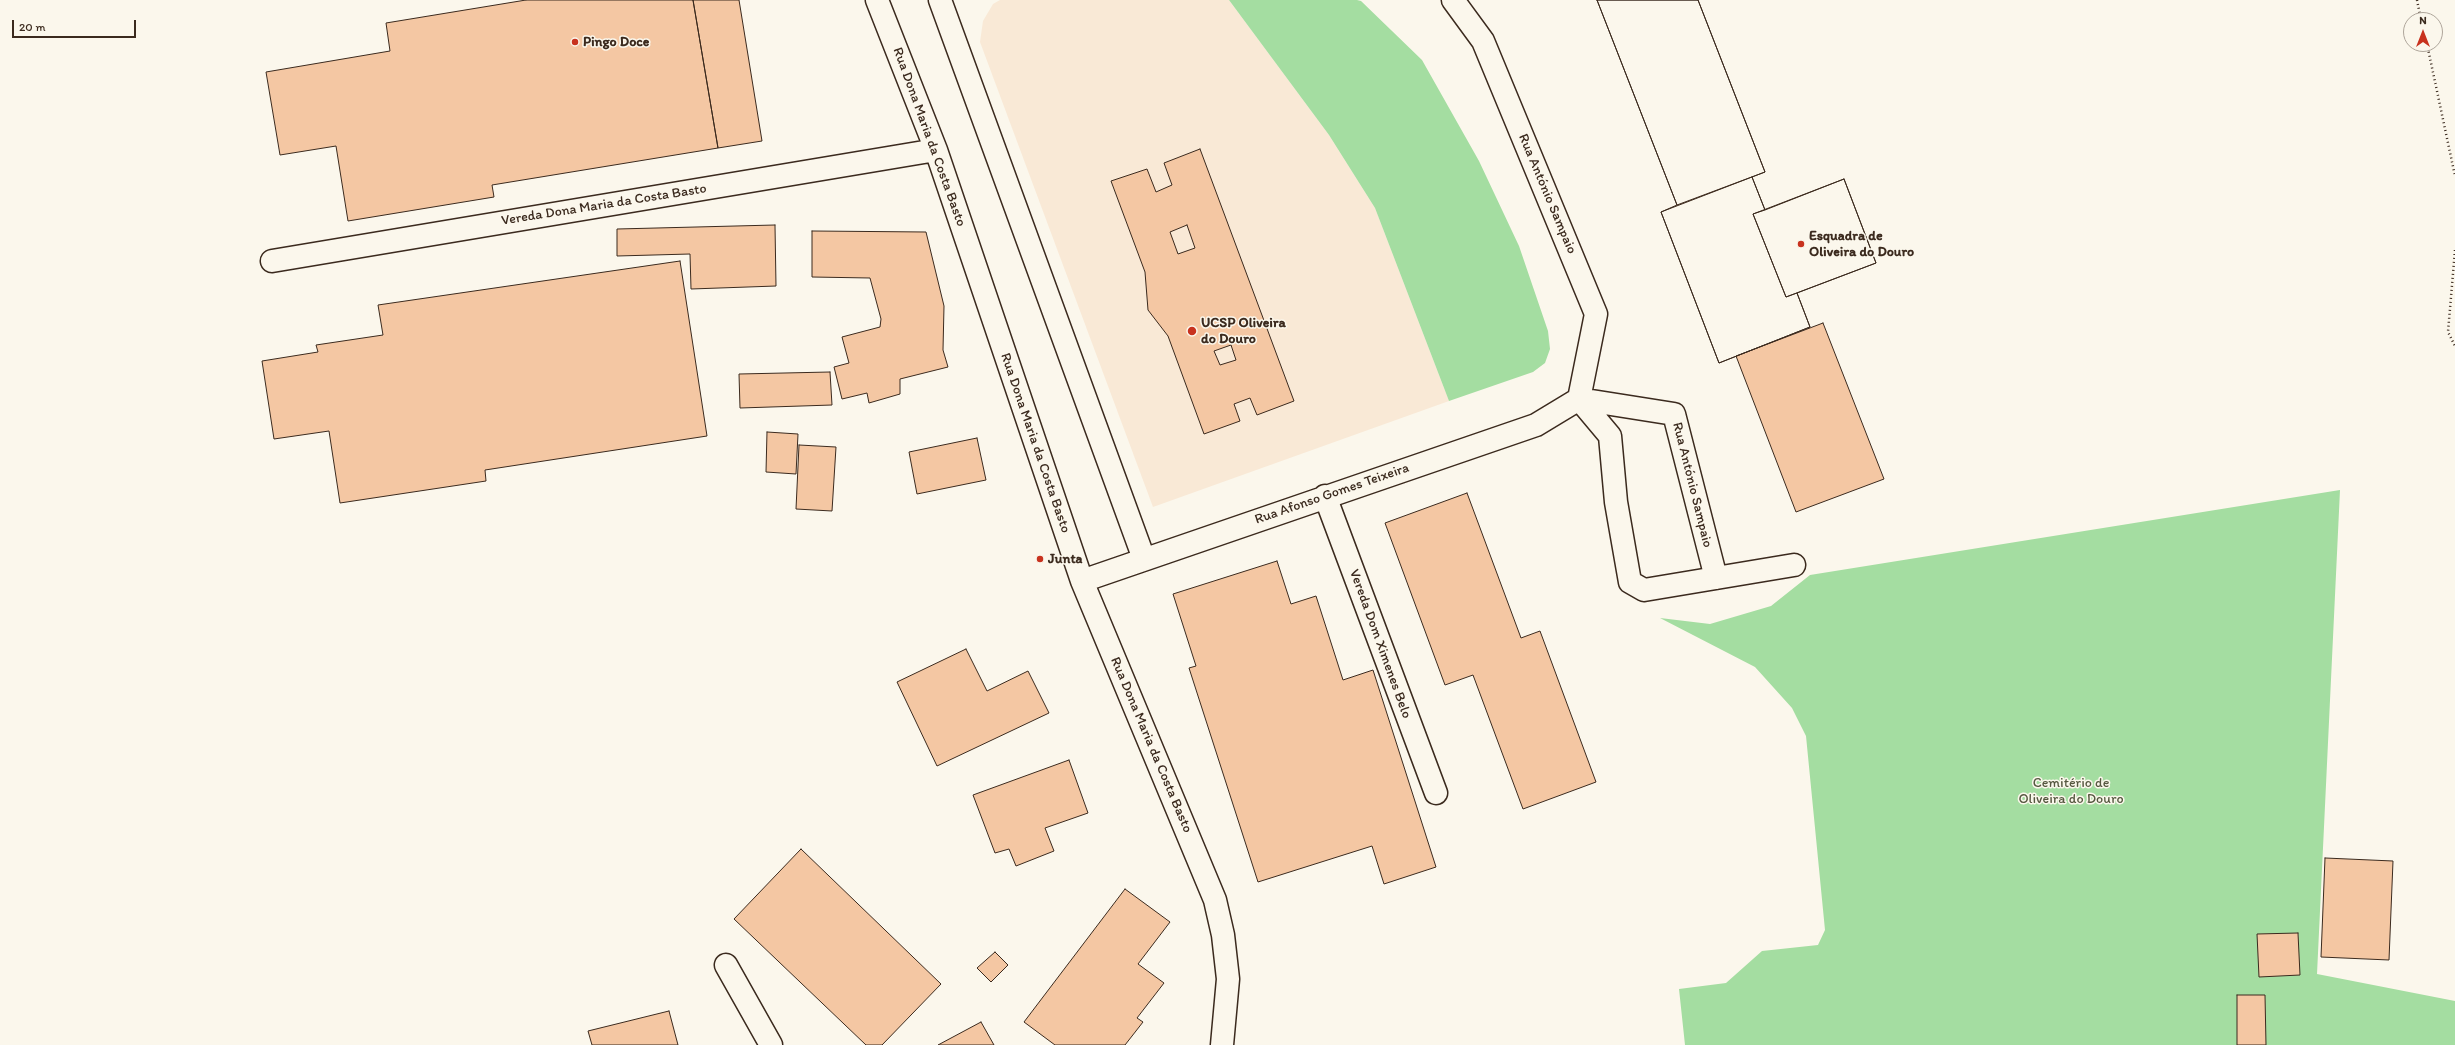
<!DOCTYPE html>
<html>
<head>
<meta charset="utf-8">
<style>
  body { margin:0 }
  #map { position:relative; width:2455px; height:1045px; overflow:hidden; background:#fbf7ec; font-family:Itim,sans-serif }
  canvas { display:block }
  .north { position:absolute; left:2403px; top:12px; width:40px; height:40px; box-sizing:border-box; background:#fbf7ec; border:1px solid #aea59a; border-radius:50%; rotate:0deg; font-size:11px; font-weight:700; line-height:16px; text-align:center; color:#3b2a1e }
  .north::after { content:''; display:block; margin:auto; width:14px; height:18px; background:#c8321e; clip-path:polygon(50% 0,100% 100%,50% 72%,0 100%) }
  .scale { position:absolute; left:12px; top:20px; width:124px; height:18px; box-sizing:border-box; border:2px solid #3b2a1e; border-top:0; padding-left:5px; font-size:12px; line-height:14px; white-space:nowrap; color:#3b2a1e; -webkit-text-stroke:3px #fbf7ec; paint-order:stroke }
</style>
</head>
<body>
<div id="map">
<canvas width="2455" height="1045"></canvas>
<div class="north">N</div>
<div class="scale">20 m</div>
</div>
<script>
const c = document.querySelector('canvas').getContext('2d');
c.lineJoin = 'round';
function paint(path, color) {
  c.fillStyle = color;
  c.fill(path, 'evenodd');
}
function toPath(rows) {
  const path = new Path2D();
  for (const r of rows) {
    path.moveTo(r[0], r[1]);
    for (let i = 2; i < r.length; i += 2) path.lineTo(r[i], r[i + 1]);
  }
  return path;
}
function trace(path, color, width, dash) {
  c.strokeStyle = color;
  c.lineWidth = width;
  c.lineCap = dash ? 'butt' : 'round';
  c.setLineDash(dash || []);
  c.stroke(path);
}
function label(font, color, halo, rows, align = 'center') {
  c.font = font + ' Itim,sans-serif';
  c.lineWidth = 3;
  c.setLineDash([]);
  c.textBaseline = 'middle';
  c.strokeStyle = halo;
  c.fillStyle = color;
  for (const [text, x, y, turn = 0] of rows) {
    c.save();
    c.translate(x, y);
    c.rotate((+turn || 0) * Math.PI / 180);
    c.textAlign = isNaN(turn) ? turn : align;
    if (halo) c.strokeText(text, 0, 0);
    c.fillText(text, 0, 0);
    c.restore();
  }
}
paint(toPath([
  [1000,0,1229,0,1329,135,1375,208,1449,401,1153,507,980,42,983,21,993,4]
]), '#f9e9d6');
paint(toPath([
  [1229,0,1357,0,1361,1,1422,60,1479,161,1519,246,1548,331,1550,349,1545,363,1533,372,1449,401,1375,208,1329,135],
  [2340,490,2317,974,2455,1001,2455,1045,1685,1045,1679,989,1726,983,1762,951,1818,945,1825,930,1806,736,1792,708,1755,667,1660,618,1710,624,1771,606,1810,575]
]), '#a4dda1');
const building = toPath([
  [526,0,693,0,718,148,492,185,494,197,348,221,336,146,280,155,266,72,390,51,386,23,526,0],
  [693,0,739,0,762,141,718,148,693,0],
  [1597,0,1698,0,1765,172,1752,177,1765,210,1844,179,1876,263,1797,293,1810,327,1719,363,1661,212,1677,205,1597,0],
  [1597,0,1698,0,1765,172,1677,205,1597,0],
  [1200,149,1294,401,1257,415,1250,398,1234,404,1240,421,1204,434,1168,336,1148,310,1145,272,1111,181,1147,169,1156,192,1172,185,1164,163,1200,149],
  [1187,225,1195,248,1178,254,1170,232,1187,225],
  [1231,345,1236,360,1220,365,1214,351,1231,345],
  [1752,177,1765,210,1753,214,1786,297,1797,293,1810,327,1719,363,1661,212,1752,177],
  [1844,179,1876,263,1786,297,1753,214,1844,179],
  [775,225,776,286,691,289,690,254,617,256,617,229,775,225],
  [812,231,926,232,944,306,943,350,948,367,900,379,900,394,869,403,867,393,842,399,834,367,849,363,842,337,880,327,881,319,870,278,812,277,812,231],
  [680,261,707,436,485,470,486,481,340,503,329,431,274,439,262,361,318,352,316,345,383,335,378,305,680,261],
  [1823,323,1884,479,1796,512,1736,356,1823,323],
  [830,372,832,405,740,408,739,374,830,372],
  [767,432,798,434,796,474,766,472,767,432],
  [977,438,986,480,917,494,909,452,977,438],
  [799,445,836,447,832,511,796,509,799,445],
  [1467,493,1521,638,1540,631,1596,782,1523,809,1473,675,1445,685,1385,523,1467,493],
  [1277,561,1291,604,1316,596,1343,680,1373,670,1436,867,1384,884,1372,846,1258,882,1189,668,1196,666,1173,594,1277,561],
  [966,649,987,691,1028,671,1049,713,937,766,897,682,966,649],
  [1069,760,1088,813,1045,828,1054,851,1016,866,1009,849,995,853,973,795,1069,760],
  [801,849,941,984,882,1045,866,1045,734,919,801,849],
  [2325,858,2393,861,2389,960,2321,957,2325,858],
  [1125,889,1170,922,1138,964,1164,983,1137,1018,1143,1022,1125,1045,1055,1045,1024,1022,1125,889],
  [2298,933,2300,975,2259,977,2257,934,2298,933],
  [995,952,1008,965,991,982,977,968,995,952],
  [2237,995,2265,995,2266,1045,2237,1045,2237,995],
  [669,1011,678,1045,592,1045,588,1031,669,1011],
  [981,1022,994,1045,938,1045,981,1022]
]);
paint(building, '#f4c7a3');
trace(building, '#3b2a1e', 1);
const minor = toPath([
  [877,0,936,150,1082,581,1215,900,1223,935,1228,979,1222,1045],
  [940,0,1144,559],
  [1453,0,1483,41,1596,314,1579,399],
  [272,261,936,150],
  [1579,399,1610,436,1616,502,1630,582,1644,590,1794,565],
  [1579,399,1674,414,1716,578],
  [1325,496,1436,793],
  [1082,581,1536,425,1579,399],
  [726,965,771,1045]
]);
trace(minor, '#3b2a1e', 25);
trace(toPath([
  [2417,0,2421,20],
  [2427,44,2455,176],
  [2455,250,2448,332,2455,346]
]), '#3b2a1e', 2.5, [1, 3]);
trace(minor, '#fbf7ec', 22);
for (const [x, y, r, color] of [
  [575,42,4,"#c8321e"],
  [1801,244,4,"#c8321e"],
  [1192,331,5,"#c8321e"],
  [1040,559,4,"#c8321e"]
]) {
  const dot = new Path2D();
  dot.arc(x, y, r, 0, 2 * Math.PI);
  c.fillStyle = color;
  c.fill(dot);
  trace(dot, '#fbf7ec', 1.5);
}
label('bold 14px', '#3b2a1e', '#fbf7ec', [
  ["Pingo Doce",583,42],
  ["Esquadra de",1809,236],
  ["Oliveira do Douro",1809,252],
  ["UCSP Oliveira",1201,323],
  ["do Douro",1201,339],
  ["Junta",1048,559]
], 'left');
label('14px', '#3b2a1e', '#fbf7ec', [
  ["Rua Dona Maria da Costa Basto",929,137,70],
  ["Rua António Sampaio",1547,194,67],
  ["Vereda Dona Maria da Costa Basto",604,205,-9],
  ["Rua Dona Maria da Costa Basto",1035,443,71],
  ["Rua António Sampaio",1692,485,76],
  ["Rua Afonso Gomes Teixeira",1332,494,-19],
  ["Vereda Dom Ximenes Belo",1380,644,70],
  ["Rua Dona Maria da Costa Basto",1151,745,67]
]);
label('14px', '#55573f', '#fbf7ec', [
  ["Cemitério de",2071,783],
  ["Oliveira do Douro",2071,799]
]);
</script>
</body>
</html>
